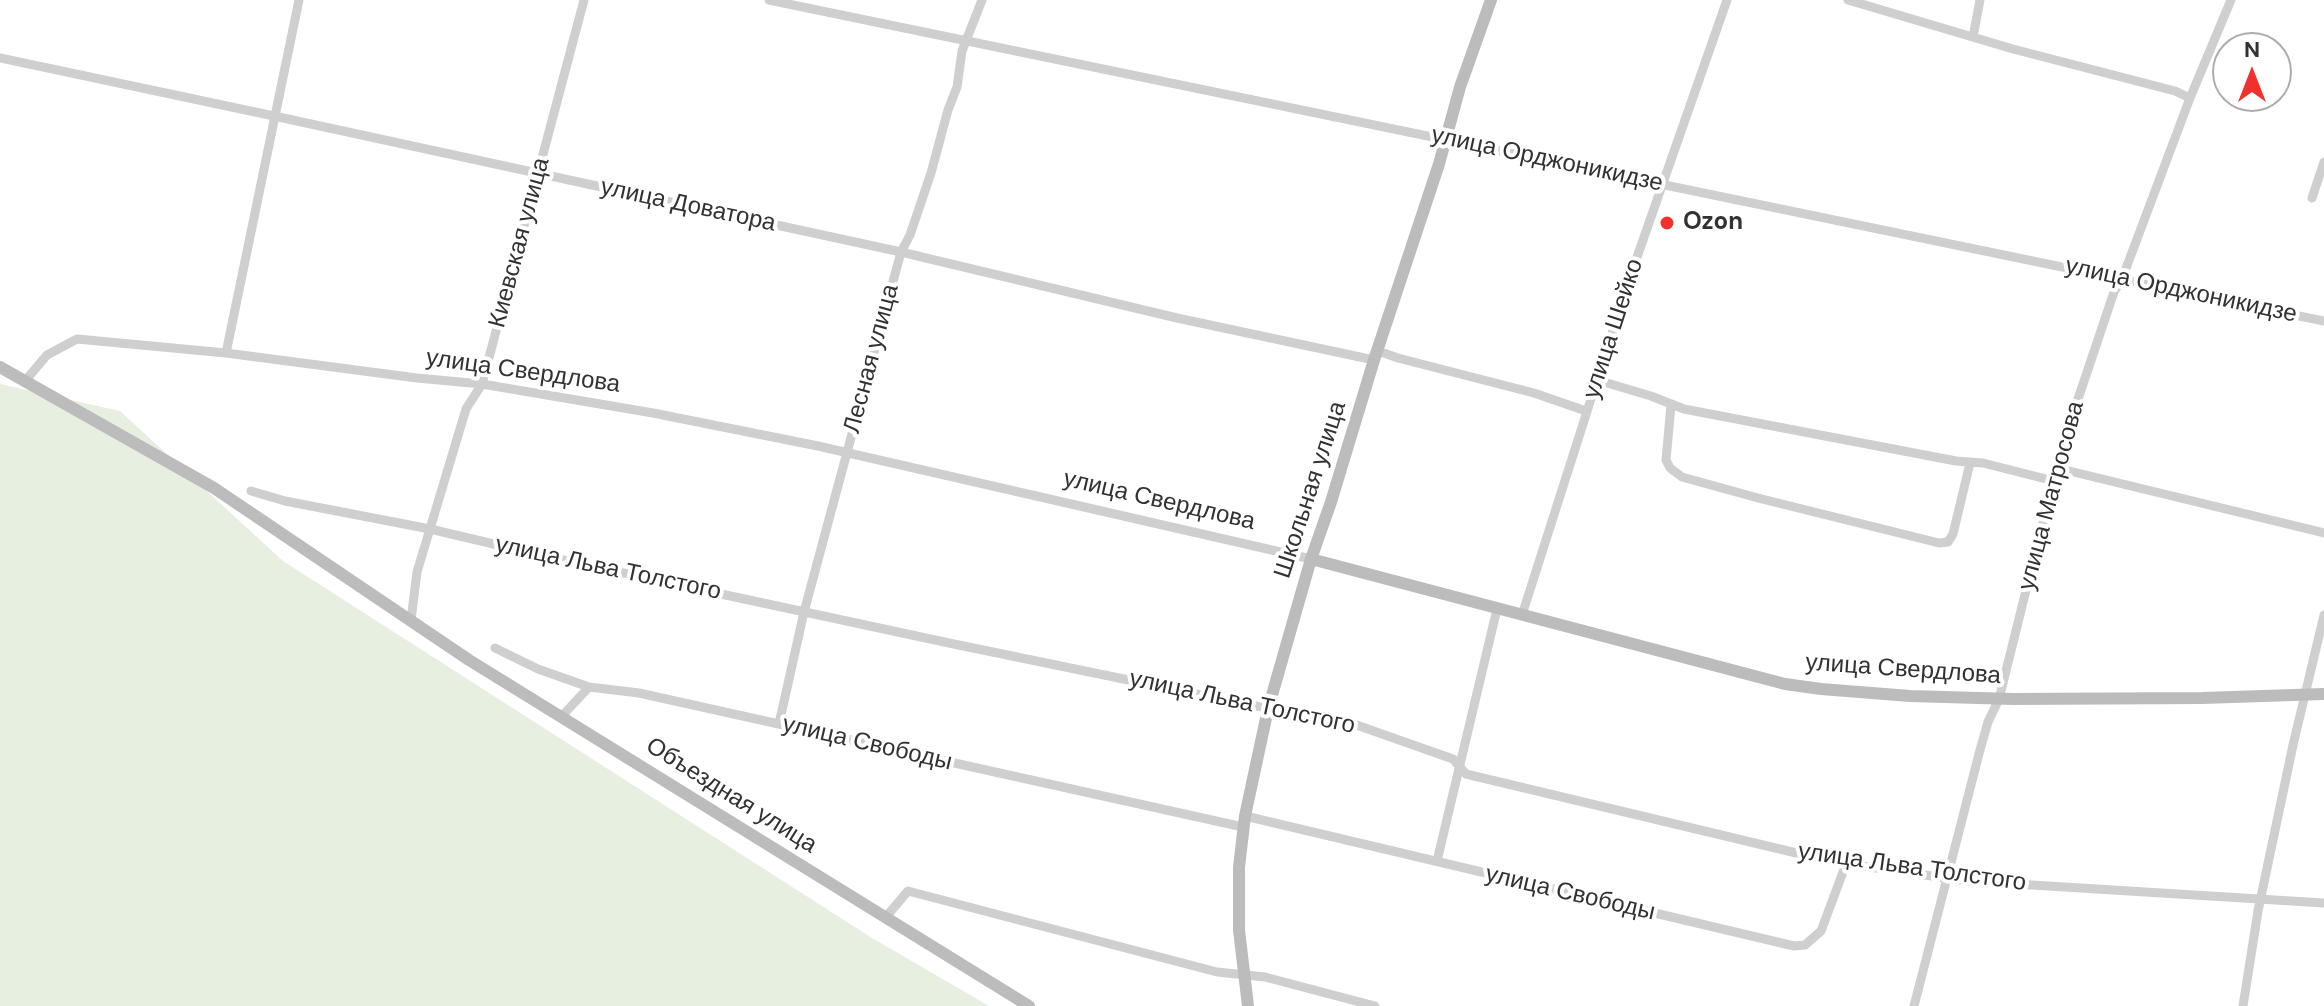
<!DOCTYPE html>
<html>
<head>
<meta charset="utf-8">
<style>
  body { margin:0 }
  #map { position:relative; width:2324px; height:1006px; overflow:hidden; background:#fff; font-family:"DM Sans",sans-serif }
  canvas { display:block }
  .north { position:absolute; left:2212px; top:32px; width:80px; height:80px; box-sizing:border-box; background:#fff; border:2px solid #adadad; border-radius:50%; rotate:0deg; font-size:22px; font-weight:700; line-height:32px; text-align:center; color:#323232 }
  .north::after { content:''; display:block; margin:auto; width:28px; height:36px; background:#f1322c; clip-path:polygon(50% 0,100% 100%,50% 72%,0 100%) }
</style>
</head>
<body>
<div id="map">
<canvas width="2324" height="1006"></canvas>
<div class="north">N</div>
</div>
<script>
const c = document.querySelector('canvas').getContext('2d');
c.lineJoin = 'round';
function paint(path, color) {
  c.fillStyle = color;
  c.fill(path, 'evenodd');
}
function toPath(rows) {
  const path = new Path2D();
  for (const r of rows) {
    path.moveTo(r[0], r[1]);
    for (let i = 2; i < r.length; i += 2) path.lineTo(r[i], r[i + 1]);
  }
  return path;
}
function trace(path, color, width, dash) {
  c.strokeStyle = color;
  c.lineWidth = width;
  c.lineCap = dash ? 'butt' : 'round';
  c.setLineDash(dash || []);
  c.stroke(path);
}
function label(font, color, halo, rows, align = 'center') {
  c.font = font + ' "DM Sans",sans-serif';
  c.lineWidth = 8;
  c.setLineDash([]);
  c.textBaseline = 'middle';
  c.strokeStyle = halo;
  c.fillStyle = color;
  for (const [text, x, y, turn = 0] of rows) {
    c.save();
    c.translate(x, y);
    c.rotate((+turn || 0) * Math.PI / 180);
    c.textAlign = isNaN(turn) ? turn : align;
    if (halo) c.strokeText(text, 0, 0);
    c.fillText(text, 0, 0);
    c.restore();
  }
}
paint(toPath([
  [0,384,120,411,283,561,872,938,989,1006,0,1006]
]), '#e6efe0');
trace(toPath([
  [769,0,2324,321],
  [1848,0,2013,49,2175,91,2190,98],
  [1973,37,1980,0],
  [0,58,274,116,901,252,1177,318,1374,360],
  [2312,198,2324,162],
  [1378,351,1398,358,1534,393,1586,411],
  [226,353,299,0],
  [1597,380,1651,396,1684,409,1956,461,1983,463,2054,481],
  [25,381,47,355,77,339,226,353,417,378,482,384,653,413,818,446,1311,559],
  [1671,405,1666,460,1670,468,1682,477,1758,498,1939,543,1948,542,1953,534,1970,463],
  [2057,468,2324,533],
  [251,491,285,501,430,529,549,557,949,643,1245,704,1348,722,1453,759,1466,774,1834,862,1967,881,2324,903],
  [1522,615,1629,280,1727,0],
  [411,620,417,572,466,409,482,384,584,0],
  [495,648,538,669,589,687,639,693,1243,827],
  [562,716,589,687],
  [779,724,804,612,901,252,910,235,931,173,948,110,957,87,962,51,982,0],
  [1245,816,1794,946,1805,945,1821,931,1846,864],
  [1437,861,1497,609],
  [885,918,908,891,1217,972,1265,977,1375,1006],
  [1914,1006,1980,750,1988,722,1999,699,2040,534,2076,405,2114,292,2122,279,2190,98,2231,0],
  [2243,1006,2258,911,2293,745,2324,615]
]), '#cfcfcf', 9);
trace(toPath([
  [0,367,214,488,469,660,1029,1006],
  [1311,559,1785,684,1821,689,1910,696,2013,699,2202,698,2324,694],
  [1248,1006,1239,930,1239,867,1245,816,1268,709,1311,559,1331,502,1374,360,1439,164,1460,87,1491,0]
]), '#bcbcbc', 12);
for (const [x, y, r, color] of [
  [1667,223,8,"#f1322c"]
]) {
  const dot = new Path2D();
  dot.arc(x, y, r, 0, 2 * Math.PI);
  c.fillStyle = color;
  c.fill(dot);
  trace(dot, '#fff', 3);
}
label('24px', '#323232', '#fff', [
  ["улица Орджоникидзе",1547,160,12],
  ["улица Доватора",688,206,12],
  ["Киевская улица",520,243,-75],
  ["улица Орджоникидзе",2181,291,12],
  ["улица Шейко",1614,329,-72],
  ["Лесная улица",872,359,-75],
  ["улица Свердлова",523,372,8],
  ["Школьная улица",1311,490,-72],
  ["улица Матросова",2052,496,-75],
  ["улица Свердлова",1159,501,13],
  ["улица Льва Толстого",608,569,12],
  ["улица Свердлова",1903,670,4],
  ["улица Льва Толстого",1242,703,12],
  ["улица Свободы",867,744,13],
  ["Объездная улица",731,796,32],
  ["улица Льва Толстого",1912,868,8],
  ["улица Свободы",1570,894,13]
]);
label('bold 24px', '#323232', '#fff', [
  ["Ozon",1683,223]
], 'left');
</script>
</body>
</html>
